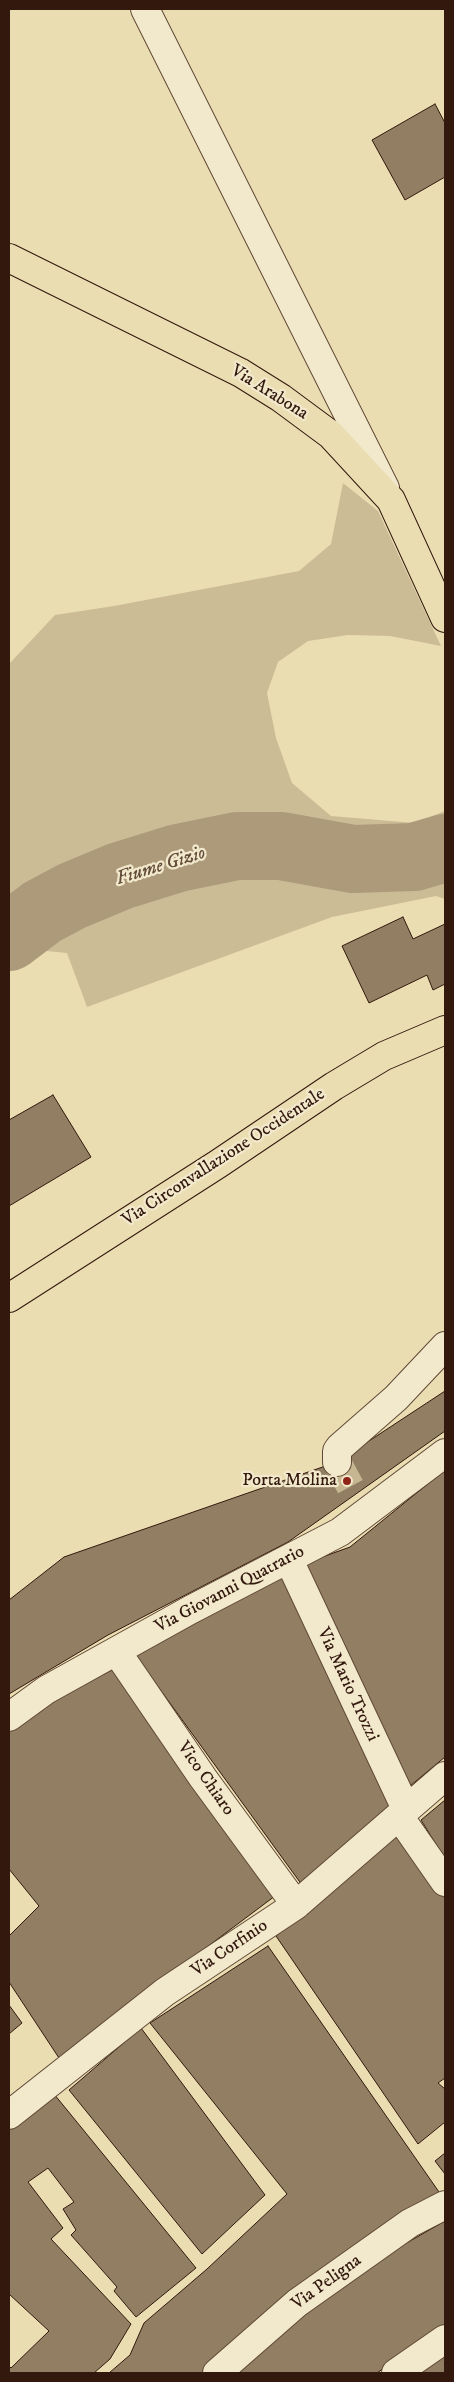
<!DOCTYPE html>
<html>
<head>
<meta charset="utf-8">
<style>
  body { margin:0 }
  #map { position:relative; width:454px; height:2382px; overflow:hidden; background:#ebddb2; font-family:"IM FELL DW Pica",serif }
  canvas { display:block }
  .frame { position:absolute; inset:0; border:10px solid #32180d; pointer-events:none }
</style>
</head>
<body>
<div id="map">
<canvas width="454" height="2382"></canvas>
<div class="frame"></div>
</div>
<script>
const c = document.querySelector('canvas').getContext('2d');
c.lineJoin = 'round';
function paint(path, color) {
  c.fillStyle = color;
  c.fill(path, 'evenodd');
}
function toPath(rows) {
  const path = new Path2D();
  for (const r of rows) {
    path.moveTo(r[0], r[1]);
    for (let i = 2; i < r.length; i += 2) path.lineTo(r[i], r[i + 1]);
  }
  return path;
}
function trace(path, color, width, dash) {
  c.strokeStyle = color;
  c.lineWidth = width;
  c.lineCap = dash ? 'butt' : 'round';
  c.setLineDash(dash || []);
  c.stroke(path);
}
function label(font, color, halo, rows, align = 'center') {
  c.font = font + ' "IM FELL DW Pica",serif';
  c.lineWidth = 4.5;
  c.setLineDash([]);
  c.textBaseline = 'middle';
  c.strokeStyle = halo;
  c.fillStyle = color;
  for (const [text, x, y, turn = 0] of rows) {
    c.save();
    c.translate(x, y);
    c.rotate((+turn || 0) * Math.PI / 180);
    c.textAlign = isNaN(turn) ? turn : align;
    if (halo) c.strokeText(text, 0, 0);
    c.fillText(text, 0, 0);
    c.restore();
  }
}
paint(toPath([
  [343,483,378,511,441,646,390,636,348,635,308,641,278,662,267,693,276,738,292,783,331,816,415,823,445,811,445,899,436,896,332,917,87,1007,67,953,26,949,9,957,9,664,55,615,114,606,299,571,331,544]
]), '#ccbc96');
trace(toPath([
  [9,937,42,912,72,896,120,876,178,858,237,846,281,846,353,859,414,857,445,848]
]), '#ac9a7a', 68);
const building = toPath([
  [435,104,445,123,445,177,405,200,372,140,435,104],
  [403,917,413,939,445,924,445,984,433,990,427,975,369,1003,342,946,403,917],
  [53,1095,91,1157,9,1206,9,1120,53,1095],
  [445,1391,445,1431,288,1542,108,1635,9,1694,9,1600,64,1557,337,1462,445,1391],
  [445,1470,445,1757,410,1786,303,1564,350,1547,445,1470],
  [284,1576,392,1806,302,1885,135,1655,284,1576],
  [114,1669,275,1896,59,2058,9,1982,9,1936,39,1906,9,1869,9,1731,56,1698,114,1669],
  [445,1800,445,1859,421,1820,445,1800],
  [398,1831,445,1897,445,2078,438,2083,445,2089,445,2122,418,2144,276,1936,398,1831],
  [268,1946,439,2192,296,2288,203,2373,109,2373,130,2355,144,2323,207,2269,287,2194,150,2023,268,1946],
  [9,2005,22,2023,9,2034,9,2005],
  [141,2028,265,2195,202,2254,69,2090,141,2028],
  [54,2094,196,2268,136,2317,114,2291,117,2287,71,2235,76,2230,63,2209,74,2202,48,2168,28,2182,63,2228,51,2239,131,2324,110,2359,94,2373,9,2373,9,2366,11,2368,49,2331,9,2294,9,2130,54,2094],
  [445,2153,445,2174,435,2161,445,2153],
  [445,2221,445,2324,377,2373,236,2373,307,2309,396,2249,445,2221],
  [445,2348,445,2373,411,2373,445,2348]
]);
paint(building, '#927e63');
trace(building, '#32180d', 1);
trace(toPath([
  [337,1462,355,1495]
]), '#c6b691', 28, [28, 14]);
const minor = toPath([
  [145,9,385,488],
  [337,1462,337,1451,340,1447,396,1398,445,1346],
  [289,1560,406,1809],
  [117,1652,203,1778,296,1905],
  [9,1717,46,1690,190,1610,340,1532,445,1453],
  [399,1816,445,1882],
  [9,2115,165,1992,296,1905,445,1776],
  [217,2373,297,2303,410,2223,445,2205],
  [396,2373,445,2339]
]);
const major = toPath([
  [9,258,241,373,281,398,331,435,391,500,445,618],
  [9,1298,218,1164,334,1086,384,1056,445,1030]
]);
trace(minor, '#604936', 30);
trace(major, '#32180d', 30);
trace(minor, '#f2e9cd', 28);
trace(major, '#ebddb2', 28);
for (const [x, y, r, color] of [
  [347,1481,5,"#8f2418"]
]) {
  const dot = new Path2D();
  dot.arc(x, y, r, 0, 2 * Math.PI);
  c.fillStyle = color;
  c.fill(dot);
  trace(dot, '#f2e9cd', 2);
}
label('18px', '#32180d', '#f2e9cd', [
  ["Via Arabona",269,393,32],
  ["Via Circonvallazione Occidentale",224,1158,-33],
  ["Via Giovanni Quatrario",230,1590,-28],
  ["Via Mario Trozzi",347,1685,65],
  ["Vico Chiaro",205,1779,55],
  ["Via Corfinio",230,1949,-34],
  ["Via Peligna",327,2283,-36]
]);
label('18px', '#32180d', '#f2e9cd', [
  ["Porta Molina",337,1481]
], 'right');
label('italic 19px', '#634c39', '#f2e9cd', [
  ["Fiume Gizio",161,867,-17]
]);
</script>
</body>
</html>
